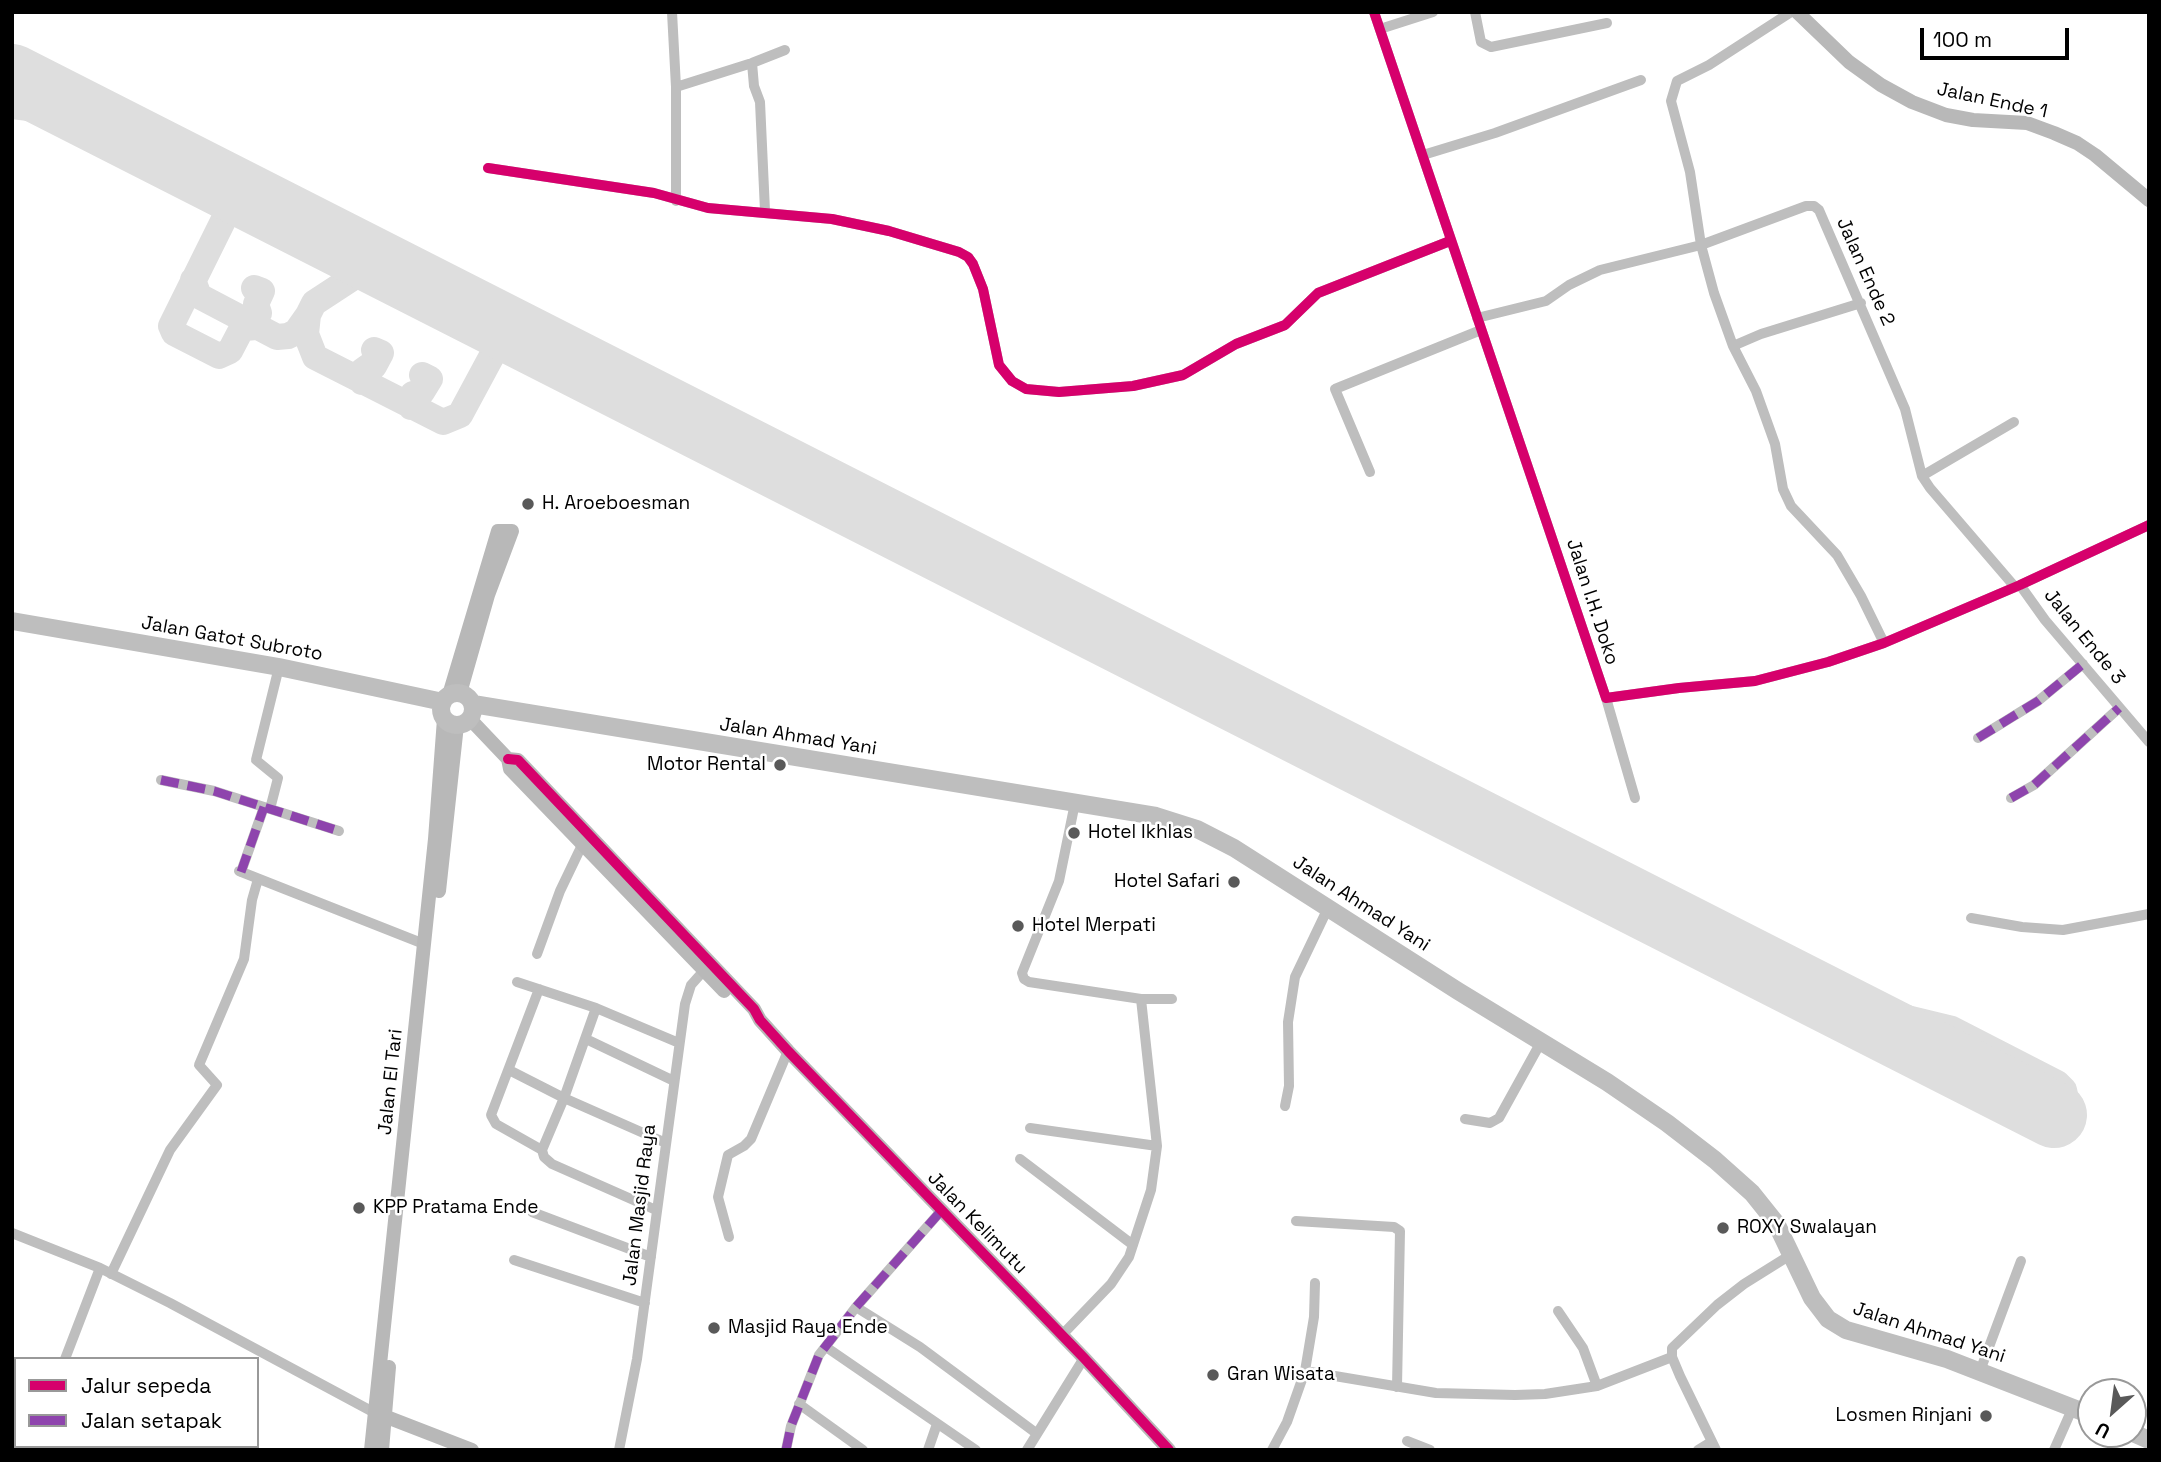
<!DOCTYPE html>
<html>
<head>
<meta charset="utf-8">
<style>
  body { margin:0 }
  #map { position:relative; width:2161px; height:1462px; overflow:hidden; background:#fff; font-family:"Space Grotesk",sans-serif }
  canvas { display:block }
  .frame { position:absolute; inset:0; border:14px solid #000; pointer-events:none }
  .legend { position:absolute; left:14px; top:1357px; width:245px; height:91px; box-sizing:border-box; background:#fff; border:2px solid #999; margin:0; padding:9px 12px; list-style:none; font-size:21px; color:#000 }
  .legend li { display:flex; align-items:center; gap:14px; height:35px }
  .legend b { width:35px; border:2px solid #999 }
  .north { position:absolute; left:2077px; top:1378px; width:70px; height:70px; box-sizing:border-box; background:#fff; border:2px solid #999; border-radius:50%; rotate:208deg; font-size:19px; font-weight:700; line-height:28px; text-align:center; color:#000 }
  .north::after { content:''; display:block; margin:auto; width:24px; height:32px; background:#595959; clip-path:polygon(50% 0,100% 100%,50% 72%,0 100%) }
  .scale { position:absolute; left:1920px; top:28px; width:149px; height:32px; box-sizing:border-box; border:4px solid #000; border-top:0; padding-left:9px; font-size:21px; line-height:24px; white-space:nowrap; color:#000; -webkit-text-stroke:5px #fff; paint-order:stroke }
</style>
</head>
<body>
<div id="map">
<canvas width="2161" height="1462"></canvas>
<div class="frame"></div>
<ul class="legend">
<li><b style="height:9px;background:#d6006c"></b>Jalur sepeda</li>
<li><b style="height:9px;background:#8e44ad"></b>Jalan setapak</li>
</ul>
<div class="north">U</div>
<div class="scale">100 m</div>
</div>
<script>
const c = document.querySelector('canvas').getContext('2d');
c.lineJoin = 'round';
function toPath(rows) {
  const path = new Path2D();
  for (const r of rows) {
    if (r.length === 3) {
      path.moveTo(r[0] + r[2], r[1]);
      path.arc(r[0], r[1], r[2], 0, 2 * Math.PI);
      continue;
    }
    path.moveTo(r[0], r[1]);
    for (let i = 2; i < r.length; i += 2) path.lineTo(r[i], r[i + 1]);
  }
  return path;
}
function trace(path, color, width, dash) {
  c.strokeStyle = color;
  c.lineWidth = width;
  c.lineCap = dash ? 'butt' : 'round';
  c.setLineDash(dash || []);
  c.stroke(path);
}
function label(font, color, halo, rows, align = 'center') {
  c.font = font + ' "Space Grotesk",sans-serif';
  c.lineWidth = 5;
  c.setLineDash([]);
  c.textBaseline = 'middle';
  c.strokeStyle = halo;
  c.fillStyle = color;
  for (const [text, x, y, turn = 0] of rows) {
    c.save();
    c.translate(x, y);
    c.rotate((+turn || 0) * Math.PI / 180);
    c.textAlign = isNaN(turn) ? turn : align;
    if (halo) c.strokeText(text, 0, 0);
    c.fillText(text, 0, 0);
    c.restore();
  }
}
trace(toPath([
  [12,106,88,115],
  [217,181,225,197,225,217],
  [389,268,369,267,314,303,308,315,306,334,315,357,443,422,460,415,495,350,513,337,530,340],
  [193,280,199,296,277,337,288,336,296,332,308,315],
  [345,281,352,267,353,260,349,248],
  [488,319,497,331,495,350],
  [249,323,256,318,259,313,256,304,262,291,254,288],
  [256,327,245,328,241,330,230,351,219,356,174,333,171,326,225,217,244,204,262,204],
  [362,382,362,371,369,366,374,366,381,353,374,350],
  [411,407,411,398,413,394,422,392,430,379,422,375],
  [1824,998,1952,1029,2057,1083,2064,1090,2066,1099,2064,1109,2057,1118,2046,1122,2032,1115,2024,1099]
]), '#dedede', 26);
trace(toPath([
  [12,77,2054,1115]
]), '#dedede', 66);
trace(toPath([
  [672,12,676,87,676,201],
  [1374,12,1606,698,1679,688,1755,681,1828,662,1884,643,2020,585,2149,525],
  [1475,12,1481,42,1491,47,1607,23],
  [1791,12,1709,65,1677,81,1671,101,1690,172,1701,245,1714,293,1733,346,1756,391,1775,444,1783,489,1791,506,1837,555,1861,596,1884,643],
  [1380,29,1433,12],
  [752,63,754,86,760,102,765,211],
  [676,87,752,63,785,50],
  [1423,155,1495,133,1641,80],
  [488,168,654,193,708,208,832,219,889,231,959,252,968,257,973,264,983,289,999,365,1012,381,1026,389,1059,392,1133,386,1183,375,1236,344,1285,325,1318,293,1450,241],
  [1477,318,1546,301,1569,285,1600,270,1701,245,1806,206,1814,206,1819,210,1905,409,1922,476,1930,488,2015,587],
  [1733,346,1761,334,1861,303],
  [1370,472,1335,389,1481,330],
  [1922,476,2014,422],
  [2020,585,2045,620,2149,742],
  [1606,698,1635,798],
  [1978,738,2038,701,2083,664],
  [161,780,214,791,339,831],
  [2011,798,2034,785,2119,708],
  [1075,803,1059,881,1022,973,1024,979,1029,982,1141,999,1172,999],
  [270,809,278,778,256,760,279,667],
  [239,871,424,944],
  [241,872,264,807],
  [1971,918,2022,927,2063,930,2149,914],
  [537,954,560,891,583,843],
  [517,982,596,1008,679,1043],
  [539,989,491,1115,496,1124,542,1150],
  [596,1008,564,1098,542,1150,544,1157,552,1164,656,1210],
  [586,1039,674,1081],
  [509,1070,564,1098,666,1143],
  [1285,1106,1289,1086,1288,1022,1295,977,1328,908],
  [1465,1119,1490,1123,1499,1118,1541,1042],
  [1030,1128,1157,1146],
  [1020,1159,1133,1245],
  [532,1212,651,1257],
  [1296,1221,1394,1227,1400,1231,1397,1387],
  [12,1233,100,1268,170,1303,375,1413],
  [729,1237,718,1197,728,1155,744,1146,751,1139,788,1051],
  [514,1260,645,1303],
  [111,1274,170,1150,217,1085,199,1065,244,959,252,900,258,879],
  [856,1307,920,1347,1036,1433],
  [1558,1311,1583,1348,1597,1386],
  [1062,1335,1111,1284,1129,1257,1151,1190,1157,1146,1141,999],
  [826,1347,976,1450],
  [65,1359,100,1268],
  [1305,1371,1436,1393,1515,1395,1545,1394,1597,1386,1672,1357],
  [1980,1371,2021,1261],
  [799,1404,863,1450],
  [1407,1441,1430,1450],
  [30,1450,32,1446],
  [619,1450,637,1359,685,1004,691,985,708,966],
  [786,1450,791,1426,819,1355,856,1307,941,1211],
  [928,1450,937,1424],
  [1027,1450,1084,1358],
  [1272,1450,1287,1422,1305,1371,1314,1317,1315,1283],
  [1698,1450,1711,1442],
  [1716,1450,1680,1376,1672,1357,1672,1348,1717,1305,1744,1284,1792,1254],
  [2054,1450,2073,1407]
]), '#bebebe', 10);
trace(toPath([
  [1797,12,1849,62,1881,85,1912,102,1946,115,1973,120,2027,123,2054,133,2077,143,2095,155,2149,200],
  [449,695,498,531,512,531,488,595,460,693],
  [470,719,508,759,510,769,724,991],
  [508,759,518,760,754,1009,760,1020,788,1051,1084,1358,1169,1450],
  [439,891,457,725],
  [379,1414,472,1450],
  [371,1450,435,839,444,719],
  [382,1450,389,1367]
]), '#b8b8b8', 14);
trace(toPath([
  [12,621,279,667,443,702],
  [457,709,16],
  [473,704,1156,816,1197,829,1234,848,1458,991,1607,1082,1667,1123,1715,1160,1752,1193,1776,1223,1812,1298,1828,1319,1846,1330,1947,1359,2091,1415],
  [2133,1433,2149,1440]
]), '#bebebe', 18);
trace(toPath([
  [1978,738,2038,701,2083,664],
  [161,780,214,791,339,831],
  [2011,798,2034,785,2119,708],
  [241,872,264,807],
  [786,1450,791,1426,819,1355,856,1307,941,1211]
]), '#8e44ad', 9, [18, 9]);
trace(toPath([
  [1374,12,1606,698,1679,688,1755,681,1828,662,1884,643,2020,585,2149,525],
  [488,168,654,193,708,208,832,219,889,231,959,252,968,257,973,264,983,289,999,365,1012,381,1026,389,1059,392,1133,386,1183,375,1236,344,1285,325,1318,293,1450,241],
  [508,759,518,760,754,1009,760,1020,788,1051,1084,1358,1169,1450]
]), '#d6006c', 10);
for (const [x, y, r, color] of [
  [528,504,7,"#595959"],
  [780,765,7,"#595959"],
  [1074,833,7,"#595959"],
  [1234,882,7,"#595959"],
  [1018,926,7,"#595959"],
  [359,1208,7,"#595959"],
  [1723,1228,7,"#595959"],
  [714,1328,7,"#595959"],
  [1213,1375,7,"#595959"],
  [1986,1416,7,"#595959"]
]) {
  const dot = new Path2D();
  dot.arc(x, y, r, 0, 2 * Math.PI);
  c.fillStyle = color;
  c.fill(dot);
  trace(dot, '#fff', 2.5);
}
label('19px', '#000', '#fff', [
  ["Jalan Ende 1",1992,101,12],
  ["Jalan Ende 2",1865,272,66],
  ["Jalan I.H. Doko",1592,602,72],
  ["Jalan Ende 3",2084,637,51],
  ["Jalan Gatot Subroto",232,639,10],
  ["Jalan Ahmad Yani",798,737,9],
  ["Jalan Ahmad Yani",1361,904,33],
  ["Jalan El Tari",391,1082,-84],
  ["Jalan Masjid Raya",640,1205,-83],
  ["Jalan Kelimutu",977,1223,46],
  ["Jalan Ahmad Yani",1929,1333,18]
]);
label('19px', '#000', '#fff', [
  ["H. Aroeboesman",542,504],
  ["Motor Rental",766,765,"right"],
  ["Hotel Ikhlas",1088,833],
  ["Hotel Safari",1220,882,"right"],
  ["Hotel Merpati",1032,926],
  ["KPP Pratama Ende",373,1208],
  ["ROXY Swalayan",1737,1228],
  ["Masjid Raya Ende",728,1328],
  ["Gran Wisata",1227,1375],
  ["Losmen Rinjani",1972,1416,"right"]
], 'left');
</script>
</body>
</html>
